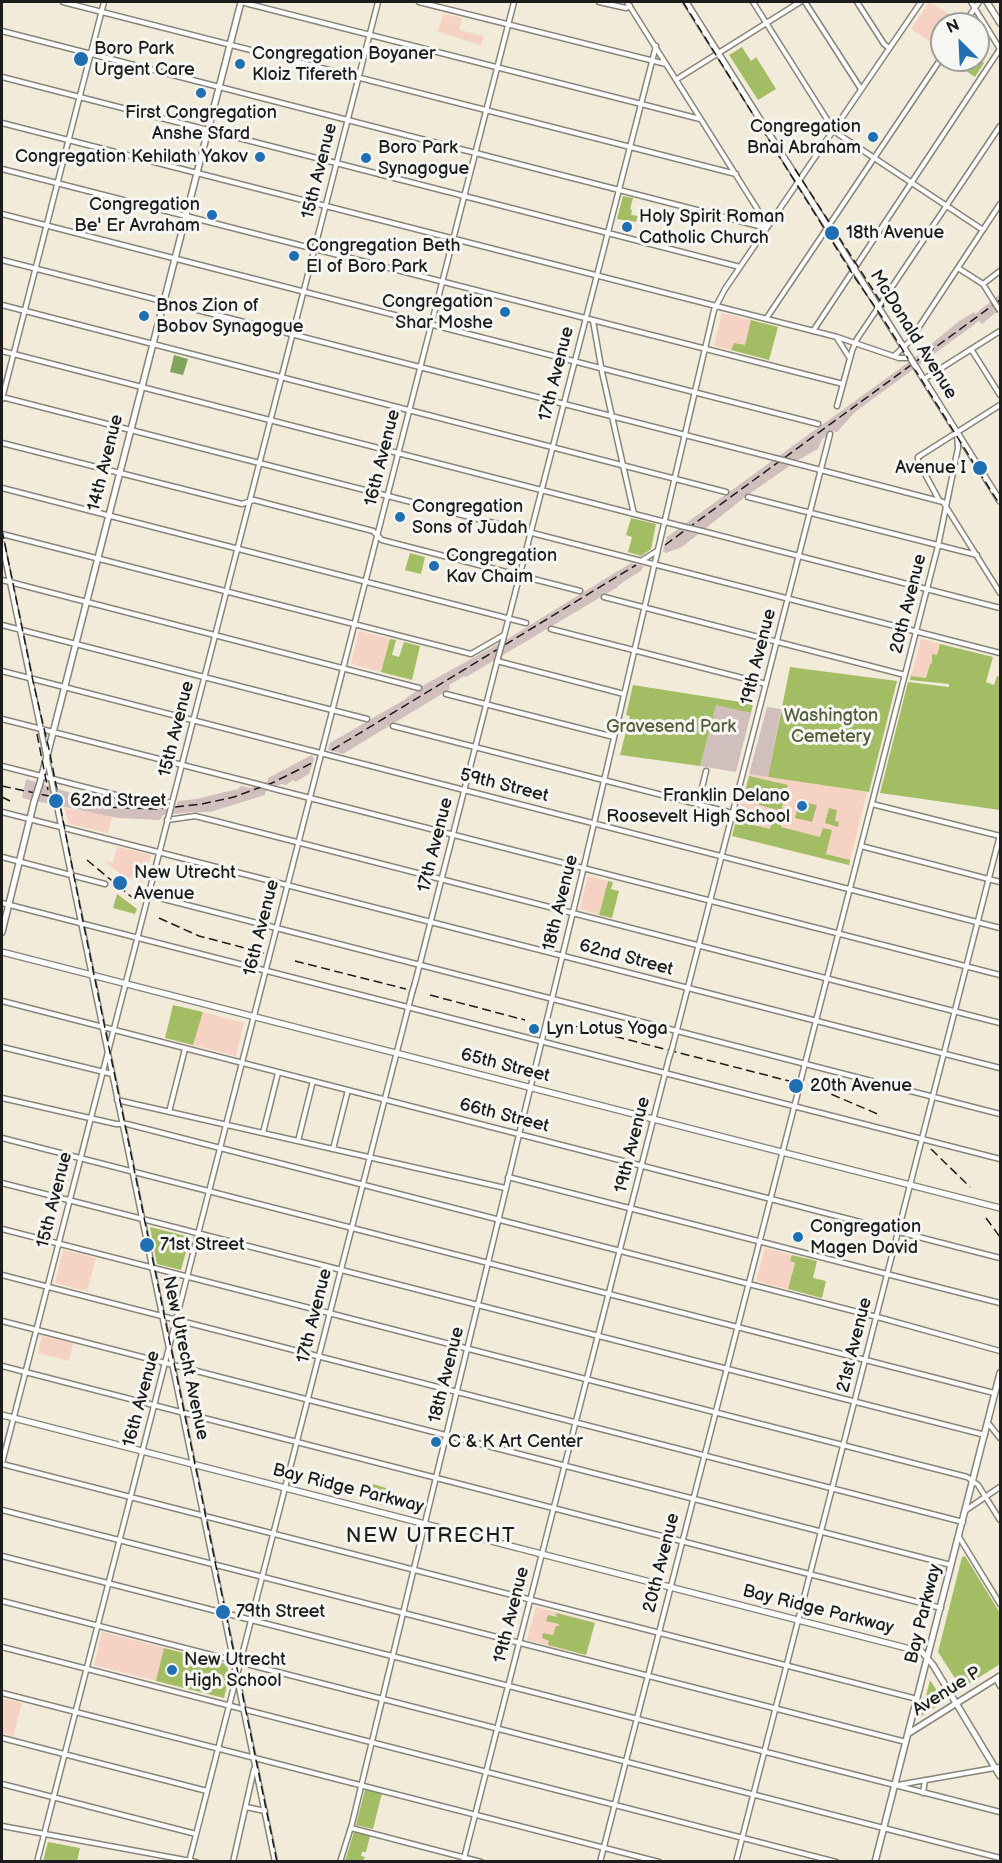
<!DOCTYPE html>
<html>
<head>
<meta charset="utf-8">
<style>
  body { margin:0 }
  #map { position:relative; width:1002px; height:1863px; overflow:hidden; background:#f2ebd9; font-family:"Balsamiq Sans",sans-serif }
  canvas { display:block }
  .frame { position:absolute; inset:0; border:3px solid #1c1c1c; pointer-events:none }
  .north { position:absolute; left:930px; top:12px; width:60px; height:60px; box-sizing:border-box; background:#f6f6f2; border:2px solid #9f9f9c; border-radius:50%; rotate:336deg; font-size:16px; font-weight:700; line-height:24px; text-align:center; color:#1c1c1c }
  .north::after { content:''; display:block; margin:auto; width:21px; height:27px; background:#1f6fb2; clip-path:polygon(50% 0,100% 100%,50% 72%,0 100%) }
</style>
</head>
<body>
<div id="map">
<canvas width="1002" height="1863"></canvas>
<div class="frame"></div>
<div class="north">N</div>
</div>
<script>
const c = document.querySelector('canvas').getContext('2d');
c.lineJoin = 'round';
function paint(path, color) {
  c.fillStyle = color;
  c.fill(path, 'evenodd');
}
function toPath(rows) {
  const path = new Path2D();
  for (const r of rows) {
    path.moveTo(r[0], r[1]);
    for (let i = 2; i < r.length; i += 2) path.lineTo(r[i], r[i + 1]);
  }
  return path;
}
function trace(path, color, width, dash) {
  c.strokeStyle = color;
  c.lineWidth = width;
  c.lineCap = dash ? 'butt' : 'round';
  c.setLineDash(dash || []);
  c.stroke(path);
}
function label(font, color, halo, rows, align = 'center') {
  c.font = font + ' "Balsamiq Sans",sans-serif';
  c.lineWidth = 6;
  c.setLineDash([]);
  c.textBaseline = 'middle';
  c.strokeStyle = halo;
  c.fillStyle = color;
  for (const [text, x, y, turn = 0] of rows) {
    c.save();
    c.translate(x, y);
    c.rotate((+turn || 0) * Math.PI / 180);
    c.textAlign = isNaN(turn) ? turn : align;
    if (halo) c.strokeText(text, 0, 0);
    c.fillText(text, 0, 0);
    c.restore();
  }
}
paint(toPath([
  [929,2,961,21,958,24,942,24,941,49,911,29],
  [443,14,462,18,459,30,484,36,481,45,438,32],
  [722,313,751,320,745,346,733,344,731,350,714,346],
  [359,631,390,639,381,672,351,664],
  [921,639,940,644,937,655,932,654,932,664,930,664,926,678,911,676],
  [749,774,867,792,849,865,732,836],
  [64,808,112,816,108,833,69,824],
  [117,847,151,855,144,882,124,877,104,861,113,863],
  [588,876,608,881,599,915,580,909],
  [203,1012,244,1023,236,1056,193,1045],
  [765,1248,792,1255,790,1261,795,1263,788,1289,756,1281],
  [63,1250,96,1258,87,1291,55,1283],
  [160,1275,179,1280,170,1313,168,1312],
  [42,1336,73,1343,69,1361,38,1353],
  [536,1607,595,1622,586,1655,527,1640],
  [102,1632,227,1664,229,1676,224,1698,94,1665],
  [2,1698,22,1703,13,1736,2,1733]
]), '#f5d2c3');
paint(toPath([
  [1000,294,1000,309,982,324,979,321,855,412,837,432,832,431,822,439,818,449,798,460,745,497,682,547,666,553,663,551,667,537,917,356,958,322,974,312,975,314],
  [631,563,644,566,641,571,623,582,616,588,466,677,464,676,449,685,450,689,343,754,328,750,330,743,404,700,424,685,509,638],
  [716,704,751,713,736,772,700,766],
  [767,707,781,709,768,777,749,774],
  [312,755,314,759,309,774,295,782,293,780,286,785,281,784,265,792,265,795,210,812,192,812,163,815,160,820,118,818,22,798,26,779,94,800,96,796,114,798,143,808,176,807,178,801,196,799,238,789,241,786,251,788,268,781,268,778]
]), '#d1bfbd');
paint(toPath([
  [742,47,751,61,756,57,776,89,758,100,729,55],
  [978,58,984,63,975,77,962,68,968,60,978,60],
  [623,196,633,198,630,209,632,210,631,215,638,216,636,222,617,219],
  [751,320,778,327,769,360,731,350,734,343,745,345],
  [631,518,656,524,651,549,641,556,628,552,632,537,626,535],
  [410,553,425,557,421,574,405,570],
  [390,639,396,640,392,655,399,657,404,642,420,646,412,680,381,672],
  [940,644,993,657,986,682,994,685,997,676,1000,677,1000,810,880,793,908,682,949,687,949,684,910,680,911,676,926,678,930,664,932,663,932,654,937,655],
  [790,667,897,681,869,792,768,777],
  [633,685,753,704,751,713,716,705,700,766,620,755,630,716,626,715],
  [749,776,788,785,781,811,743,800],
  [799,801,817,805,812,822,795,818],
  [829,808,837,810,835,821,839,822,838,827,825,823],
  [773,816,782,818,781,827,820,837,823,828,832,830,826,854,850,860,849,865,732,836,736,821,770,829],
  [608,881,613,882,611,889,619,891,612,918,599,915],
  [117,894,137,909,135,914,113,908],
  [173,1005,203,1012,193,1045,165,1038],
  [150,1227,190,1237,181,1270,157,1264],
  [792,1255,817,1261,813,1278,826,1281,822,1298,788,1289,795,1263,790,1261],
  [373,1484,386,1488,382,1505,369,1502],
  [965,1556,1000,1613,1000,1664,964,1687,960,1686,938,1652,962,1557],
  [556,1613,595,1623,586,1655,548,1645,549,1641,542,1638,543,1633,553,1635,556,1626,559,1626,559,1624,546,1621,548,1615,557,1617],
  [164,1648,227,1664,229,1676,224,1698,156,1681],
  [930,1680,944,1702,921,1716],
  [365,1789,382,1793,373,1829,356,1825],
  [354,1832,370,1836,366,1852,362,1852,361,1856,365,1857,363,1861,345,1861],
  [48,1842,80,1848,77,1861,43,1861]
]), '#a3bd64');
paint(toPath([
  [174,355,188,359,183,375,170,372]
]), '#82a45a');
const minor = toPath([
  [63,2,736,174],
  [241,2,700,119],
  [419,2,666,64],
  [599,2,626,8,630,6],
  [753,2,830,124,838,134,983,230],
  [805,2,861,89],
  [857,2,884,44,889,48],
  [964,24,979,2],
  [2,31,759,226,768,226,627,2],
  [2,77,740,267],
  [677,79,800,2],
  [2,123,837,337,899,358,906,358,909,356],
  [2,169,843,384],
  [2,214,818,424],
  [2,260,775,458],
  [958,268,983,284,993,300],
  [983,284,1000,271],
  [2,305,726,492],
  [766,319,942,57],
  [593,321,602,372,634,514],
  [813,331,1000,49,971,2],
  [837,338,849,357],
  [971,349,1000,395],
  [2,351,681,526],
  [895,355,909,342,1000,204],
  [924,379,1000,331],
  [2,397,1000,653],
  [2,399,104,2],
  [837,406,852,351,857,339,1000,126],
  [2,443,242,504,254,500,373,531,382,540,580,591],
  [794,463,943,502,1000,593],
  [2,488,526,623],
  [748,497,977,555],
  [939,500,918,461,918,457,1000,405],
  [702,531,1000,608],
  [2,534,471,654,504,635],
  [2,544,53,788],
  [641,561,657,551],
  [2,580,419,688],
  [604,597,905,675],
  [2,625,367,719],
  [551,629,766,684],
  [503,640,656,46],
  [497,661,624,694],
  [2,671,1000,928],
  [446,694,614,737],
  [2,719,261,785],
  [393,726,732,813],
  [2,766,151,804,172,802],
  [271,788,1000,975],
  [172,803,378,2],
  [698,804,706,771],
  [872,804,1000,836],
  [57,806,275,1862],
  [2,812,1000,1068],
  [167,820,195,816,215,821,1000,1023],
  [861,846,1000,882],
  [2,857,105,884],
  [148,895,1000,1114],
  [2,903,1000,1159],
  [415,983,498,658],
  [2,1001,1000,1258],
  [2,1047,112,1074],
  [672,1049,830,434],
  [800,1083,938,546,958,448,957,433],
  [2,1098,116,1124,127,1124,881,1318,1000,1351],
  [117,1100,505,1188],
  [169,1112,185,1049],
  [263,1133,278,1073],
  [2,1138,994,1393],
  [298,1141,313,1081],
  [333,1149,348,1090],
  [508,1177,1000,1303],
  [2,1183,985,1435],
  [2,1229,967,1477,978,1485,1000,1520],
  [2,1275,963,1522],
  [2,1321,951,1565],
  [2,1366,941,1608],
  [988,1423,1000,1438],
  [2,1463,168,819],
  [2,1464,917,1699],
  [2,1510,906,1742],
  [966,1510,1000,1487],
  [959,1537,1000,1604],
  [2,1556,1000,1812],
  [2,1601,1000,1858],
  [2,1647,836,1862],
  [996,1679,1000,1686],
  [2,1693,659,1862],
  [2,1738,207,1791],
  [2,1784,196,1834],
  [898,1785,1000,1767],
  [923,1793,925,1780],
  [246,1807,265,1811],
  [2,1826,196,1862],
  [351,1828,481,1862],
  [37,1862,514,2],
  [189,1862,412,993],
  [233,1862,254,1769],
  [340,1862,352,1824,581,879,714,310,725,289,921,2],
  [463,1862,669,1058],
  [600,1862,798,1092],
  [736,1862,1000,835]
]);
const major = toPath([
  [686,2,911,359],
  [987,2,1000,23],
  [916,367,1000,501],
  [40,783,241,2],
  [2,932,34,802],
  [2,952,1000,1208],
  [2,1415,922,1652,933,1665,1000,1776],
  [909,1733,1000,1676],
  [875,1862,1000,1373]
]);
trace(minor, '#87847a', 7);
trace(major, '#87847a', 8);
trace(minor, '#fff', 4);
trace(major, '#fff', 5);
trace(toPath([
  [683,2,855,278,882,317,1000,505],
  [795,169,884,307],
  [2,530,34,686,49,749,81,912,277,1862],
  [665,545,1000,300],
  [37,734,48,790],
  [332,750,636,565],
  [2,786,101,807,157,809,202,804,234,797,272,783,312,763],
  [2,797,10,801],
  [87,860,134,899],
  [159,918,199,936,264,953],
  [295,961,406,989],
  [430,995,525,1020],
  [563,1023,793,1082],
  [819,1089,880,1115],
  [931,1149,970,1187],
  [986,1218,1000,1237]
]), '#1c1c1c', 1.5, [9, 4.5]);
const minorBridge = toPath([
  [993,300,1000,311],
  [775,458,794,463],
  [681,526,702,531],
  [498,658,503,640],
  [261,785,271,788],
  [53,788,57,806],
  [168,819,172,803],
  [412,993,415,983],
  [669,1058,672,1049],
  [798,1092,800,1083]
]);
const majorBridge = toPath([
  [911,359,916,367],
  [34,802,40,783]
]);
trace(minorBridge, '#87847a', 7, []);
trace(majorBridge, '#87847a', 8, []);
trace(minorBridge, '#fff', 4);
trace(majorBridge, '#fff', 5);
for (const [x, y, r, color] of [
  [81,59,8,"#1f6fb2"],
  [240,64,6,"#1f6fb2"],
  [201,93,6,"#1f6fb2"],
  [873,137,6,"#1f6fb2"],
  [260,157,6,"#1f6fb2"],
  [366,158,6,"#1f6fb2"],
  [212,215,6,"#1f6fb2"],
  [627,227,6,"#1f6fb2"],
  [832,233,8,"#1f6fb2"],
  [294,256,6,"#1f6fb2"],
  [505,312,6,"#1f6fb2"],
  [144,316,6,"#1f6fb2"],
  [980,468,8,"#1f6fb2"],
  [400,517,6,"#1f6fb2"],
  [434,566,6,"#1f6fb2"],
  [56,801,8,"#1f6fb2"],
  [802,806,6,"#1f6fb2"],
  [120,883,8,"#1f6fb2"],
  [534,1029,6,"#1f6fb2"],
  [796,1086,8,"#1f6fb2"],
  [798,1237,6,"#1f6fb2"],
  [147,1245,8,"#1f6fb2"],
  [436,1442,6,"#1f6fb2"],
  [223,1612,8,"#1f6fb2"],
  [172,1670,6,"#1f6fb2"]
]) {
  const dot = new Path2D();
  dot.arc(x, y, r, 0, 2 * Math.PI);
  c.fillStyle = color;
  c.fill(dot);
  trace(dot, '#f6f6f2', 2);
}
label('18px', '#1c1c1c', '#f6f6f2', [
  ["Boro Park",94,49],
  ["Urgent Care",94,70],
  ["Congregation Boyaner",252,54],
  ["Kloiz Tifereth",252,75],
  ["First Congregation",201,113,"center"],
  ["Anshe Sfard",201,134,"center"],
  ["Congregation",861,127,"right"],
  ["Bnai Abraham",861,148,"right"],
  ["Boro Park",378,148],
  ["Synagogue",378,169],
  ["Congregation Kehilath Yakov",248,157,"right"],
  ["Congregation",200,205,"right"],
  ["Be' Er Avraham",200,226,"right"],
  ["Holy Spirit Roman",639,217],
  ["Catholic Church",639,238],
  ["18th Avenue",846,233],
  ["Congregation Beth",306,246],
  ["El of Boro Park",306,267],
  ["Congregation",493,302,"right"],
  ["Shar Moshe",493,323,"right"],
  ["Bnos Zion of",156,306],
  ["Bobov Synagogue",156,327],
  ["Avenue I",966,468,"right"],
  ["Congregation",412,507],
  ["Sons of Judah",412,528],
  ["Congregation",446,556],
  ["Kav Chaim",446,577],
  ["Franklin Delano",790,796,"right"],
  ["Roosevelt High School",790,817,"right"],
  ["62nd Street",70,801],
  ["New Utrecht",134,873],
  ["Avenue",134,894],
  ["Lyn Lotus Yoga",546,1029],
  ["20th Avenue",810,1086],
  ["Congregation",810,1227],
  ["Magen David",810,1248],
  ["71st Street",160,1245],
  ["C & K Art Center",448,1442],
  ["79th Street",236,1612],
  ["New Utrecht",184,1660],
  ["High School",184,1681]
], 'left');
label('18px', '#1c1c1c', '#f6f6f2', [
  ["15th Avenue",320,171,-76],
  ["McDonald Avenue",913,335,58],
  ["17th Avenue",557,374,-76],
  ["16th Avenue",383,458,-76],
  ["14th Avenue",106,463,-76],
  ["20th Avenue",909,604,-76],
  ["19th Avenue",759,657,-76],
  ["15th Avenue",177,729,-76],
  ["59th Street",504,786,14],
  ["17th Avenue",436,845,-76],
  ["18th Avenue",561,903,-76],
  ["16th Avenue",262,928,-76],
  ["62nd Street",626,958,15],
  ["65th Street",505,1066,14],
  ["66th Street",504,1116,14],
  ["19th Avenue",633,1145,-76],
  ["15th Avenue",55,1200,-76],
  ["17th Avenue",315,1316,-76],
  ["21st Avenue",855,1345,-76],
  ["New Utrecht Avenue",185,1358,78],
  ["18th Avenue",447,1375,-76],
  ["16th Avenue",142,1399,-75],
  ["Bay Ridge Parkway",348,1489,14],
  ["20th Avenue",662,1563,-76],
  ["Bay Ridge Parkway",818,1610,14],
  ["Bay Parkway",924,1614,-76],
  ["19th Avenue",512,1615,-76],
  ["Avenue P",947,1692,-32]
]);
label('18px', '#525c39', '#f6f6f2', [
  ["Washington",831,716],
  ["Cemetery",831,737],
  ["Gravesend Park",671,727]
]);
c.letterSpacing = '1.5px';
label('21px', '#1c1c1c', '#f6f6f2', [
  ["NEW UTRECHT",431,1537]
]);
c.letterSpacing = '0px';
</script>
</body>
</html>
